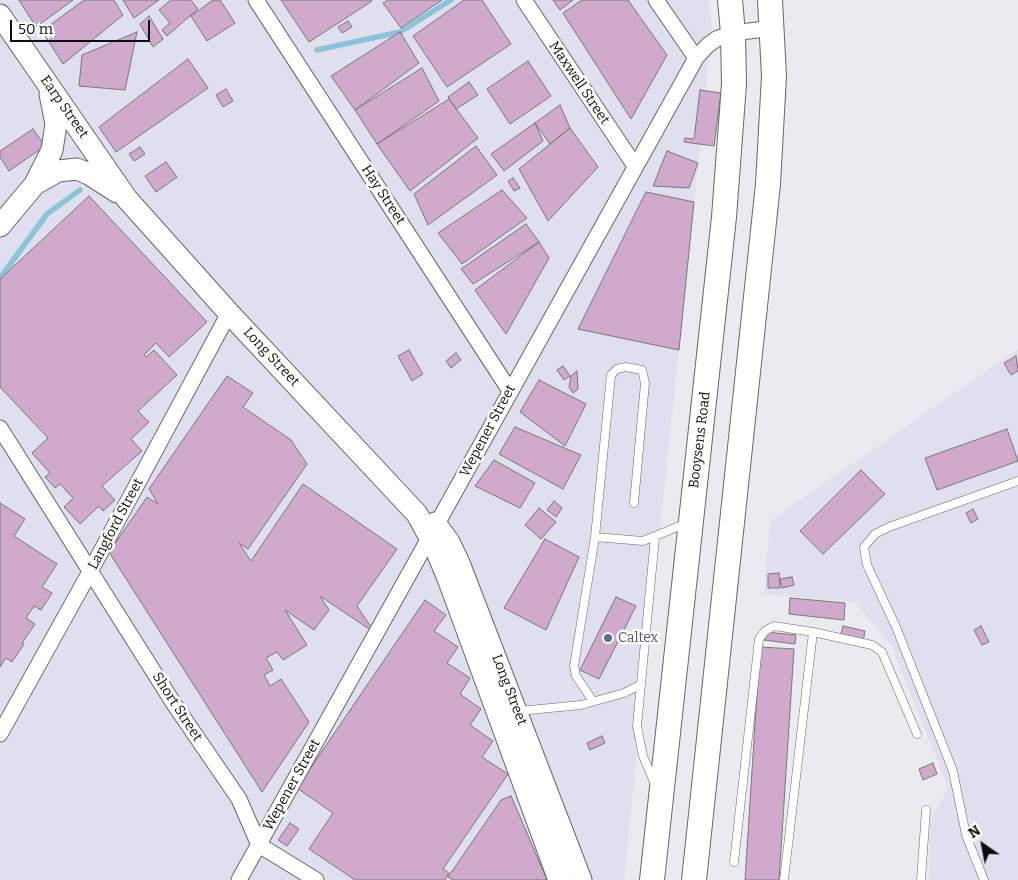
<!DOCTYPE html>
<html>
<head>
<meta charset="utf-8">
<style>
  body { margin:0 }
  #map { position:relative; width:1018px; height:880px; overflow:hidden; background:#eaeaf0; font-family:Bitter,serif }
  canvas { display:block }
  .north { position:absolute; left:958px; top:820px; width:50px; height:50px; -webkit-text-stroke:4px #fff; paint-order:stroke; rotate:327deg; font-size:14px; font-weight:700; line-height:20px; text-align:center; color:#0e0e10 }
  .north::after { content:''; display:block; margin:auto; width:18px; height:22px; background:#0e0e10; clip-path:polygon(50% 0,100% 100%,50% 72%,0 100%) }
  .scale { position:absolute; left:10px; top:20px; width:140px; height:22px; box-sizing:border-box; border:2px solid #0e0e10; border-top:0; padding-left:6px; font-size:15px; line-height:18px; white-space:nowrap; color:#0e0e10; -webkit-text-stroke:4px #fff; paint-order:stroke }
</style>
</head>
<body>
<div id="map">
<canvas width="1018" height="880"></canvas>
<div class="north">N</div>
<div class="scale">50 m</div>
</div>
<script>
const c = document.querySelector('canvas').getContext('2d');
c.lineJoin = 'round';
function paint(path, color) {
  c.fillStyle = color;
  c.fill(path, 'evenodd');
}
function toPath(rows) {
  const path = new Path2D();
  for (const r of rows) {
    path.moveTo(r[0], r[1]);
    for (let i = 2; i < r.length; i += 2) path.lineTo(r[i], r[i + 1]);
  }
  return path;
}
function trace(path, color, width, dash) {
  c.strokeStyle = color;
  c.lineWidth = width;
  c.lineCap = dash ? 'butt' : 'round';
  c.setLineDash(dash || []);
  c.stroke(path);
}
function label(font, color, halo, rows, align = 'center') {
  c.font = font + ' Bitter,serif';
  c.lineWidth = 5;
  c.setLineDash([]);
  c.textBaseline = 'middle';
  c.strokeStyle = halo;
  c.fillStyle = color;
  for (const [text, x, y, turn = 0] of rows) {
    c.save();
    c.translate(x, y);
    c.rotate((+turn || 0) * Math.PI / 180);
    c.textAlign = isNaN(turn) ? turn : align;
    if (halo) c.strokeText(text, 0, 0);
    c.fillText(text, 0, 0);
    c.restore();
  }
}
paint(toPath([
  [0,0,709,0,712,26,624,880,0,880],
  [1018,349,1018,880,929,880,930,820,948,788,891,645,855,602,764,594,770,521]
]), '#dfdfed');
trace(toPath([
  [317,50,400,32,451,0],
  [0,278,47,214,80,190]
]), '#8cc3d8', 5.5);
const building = toPath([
  [19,0,73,0,36,27,19,0],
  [84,0,114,0,123,15,63,64,42,31,84,0],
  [123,0,159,0,134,18,123,0],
  [171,0,191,0,198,9,167,36,162,30,170,23,159,10,171,0],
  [213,0,220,0,235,23,207,41,191,16,213,0],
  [281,0,371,0,372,1,309,42,281,0],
  [388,0,442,0,401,28,383,3,388,0],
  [464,0,482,0,511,44,447,87,413,36,464,0],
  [553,0,573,0,560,10,553,0],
  [582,0,628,0,667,55,631,119,563,13,582,0],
  [149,16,163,39,153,47,140,24,149,16],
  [348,21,352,27,342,33,338,27,348,21],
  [137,32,125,90,79,86,82,55,137,32],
  [400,32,419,63,355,110,331,76,400,32],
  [188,59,208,88,116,152,99,127,188,59],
  [528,61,551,96,510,124,487,89,528,61],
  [422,68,439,101,377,144,355,110,422,68],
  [469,82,478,95,456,109,448,97,469,82],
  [226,89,233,101,223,107,216,95,226,89],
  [700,90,721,93,714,146,684,142,685,138,694,139,700,90],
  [449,99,478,138,410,191,377,144,449,99],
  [560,105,570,128,550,144,535,123,560,105],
  [535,123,543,141,504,171,491,154,535,123],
  [570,128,598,167,548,221,519,169,570,128],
  [33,129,45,146,9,171,0,157,0,151,33,129],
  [476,146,497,175,428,225,414,194,476,146],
  [140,147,145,154,134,161,129,154,140,147],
  [667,151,698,163,689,188,653,186,667,151],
  [166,162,177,177,156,192,145,176,166,162],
  [513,178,520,188,514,191,508,181,513,178],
  [502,190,527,218,462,264,438,233,502,190],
  [646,192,694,202,679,350,578,329,646,192],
  [89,196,207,322,169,357,156,343,144,355,146,357,154,350,177,375,138,411,149,422,131,439,142,451,102,486,115,500,103,511,99,506,80,524,64,507,73,498,60,484,55,488,45,477,50,473,32,453,48,438,0,387,0,279,89,196],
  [526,224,539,242,473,284,461,269,526,224],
  [539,242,549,258,506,334,475,290,539,242],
  [409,350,423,374,412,381,398,356,409,350],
  [456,353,461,360,451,368,446,361,456,353],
  [1016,356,1018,371,1011,375,1004,363,1016,356],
  [563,366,570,376,564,380,557,370,563,366],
  [577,371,578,389,573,393,569,387,571,376,577,371],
  [227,376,253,393,243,407,291,440,307,464,248,549,239,543,251,561,303,484,397,549,357,606,375,633,320,596,329,610,314,630,285,610,307,645,283,660,277,652,266,658,273,670,264,675,270,686,281,679,309,722,262,792,109,552,147,497,158,504,149,489,227,376],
  [539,380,586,404,565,446,520,412,539,380],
  [515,427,581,455,563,489,499,454,515,427],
  [1007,429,1018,461,937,490,925,458,1007,429],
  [494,460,535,483,520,508,475,486,494,460],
  [861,470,885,494,823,554,800,531,861,470],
  [554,501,562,508,556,517,547,510,554,501],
  [0,503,25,519,14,536,57,564,42,587,52,593,41,610,34,606,26,618,35,624,22,643,24,644,12,662,6,658,0,667,0,503],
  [539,508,556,522,541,539,525,525,539,508],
  [973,509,978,519,971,523,966,513,973,509],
  [545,539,579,557,546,630,504,608,545,539],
  [779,573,780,588,768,588,768,574,779,573],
  [792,577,794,585,782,588,780,579,792,577],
  [616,597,636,606,599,679,580,670,616,597],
  [790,598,845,603,844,620,789,614,790,598],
  [425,600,446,615,434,631,458,647,447,663,470,678,460,694,481,709,470,725,493,741,482,757,508,774,443,869,449,873,445,880,355,880,309,849,333,813,297,788,425,600],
  [843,626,865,631,863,642,840,637,843,626],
  [981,626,989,642,982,645,974,630,981,626],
  [765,632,796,635,795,644,764,640,765,632],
  [760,647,794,649,779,880,745,880,760,647],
  [602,736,605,743,590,750,587,743,602,736],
  [933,763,937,774,923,780,919,769,933,763],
  [511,796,547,880,453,880,448,877,501,800,511,796],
  [290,823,299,829,287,846,278,840,290,823]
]);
paint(building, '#cfaacd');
trace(building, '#7b767a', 1);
const lane = toPath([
  [634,503,645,383,642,370,626,367,617,369,611,375,595,537,643,541,687,523],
  [813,632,872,645,882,652,917,734],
  [593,701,576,676,574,666,595,537],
  [519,711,581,705,624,693,640,685],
  [655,784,643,756,637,726,655,537],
  [734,862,759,639,765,631,774,626,813,632,784,880],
  [921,880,926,810],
  [984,880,966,835,953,771,896,627,867,565,864,547,875,534,889,527,1018,481]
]);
const street = toPath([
  [256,0,510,391],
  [524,0,635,166],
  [656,0,696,58],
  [0,428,174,704,239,799,259,845,316,880],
  [0,734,91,570,229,313],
  [239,880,696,58,708,45,718,38,733,33,773,28]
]);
const secondary = toPath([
  [0,15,127,199,229,313,417,514,435,547,449,581,559,880],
  [35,184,58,171,77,169,89,174,117,192],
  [0,226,35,184,52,150,56,124,50,94],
  [435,523,449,542,459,563,581,880]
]);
const primary = toPath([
  [652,880,724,217,734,84,733,33,730,0],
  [694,880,768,184,774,76,770,0]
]);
trace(lane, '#66666b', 9);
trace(street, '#66666b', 17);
trace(secondary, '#66666b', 23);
trace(primary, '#66666b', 26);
trace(lane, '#fff', 8);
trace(street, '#fff', 15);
trace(secondary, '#fff', 21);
trace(primary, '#fff', 24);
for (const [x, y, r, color] of [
  [608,638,5,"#5c6f8a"]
]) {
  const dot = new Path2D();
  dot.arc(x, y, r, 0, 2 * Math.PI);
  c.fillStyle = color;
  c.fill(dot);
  trace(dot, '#fff', 2);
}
label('14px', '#0e0e10', '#fff', [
  ["Maxwell Street",579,83,56],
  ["Earp Street",64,107,55],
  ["Hay Street",383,195,57],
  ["Long Street",271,357,47],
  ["Wepener Street",488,431,-62],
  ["Booysens Road",700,440,-83],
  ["Langford Street",116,524,-62],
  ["Long Street",509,690,69],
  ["Short Street",177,707,57],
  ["Wepener Street",292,785,-61]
]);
label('14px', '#4e5e75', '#fff', [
  ["Caltex",618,638]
], 'left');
</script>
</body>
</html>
